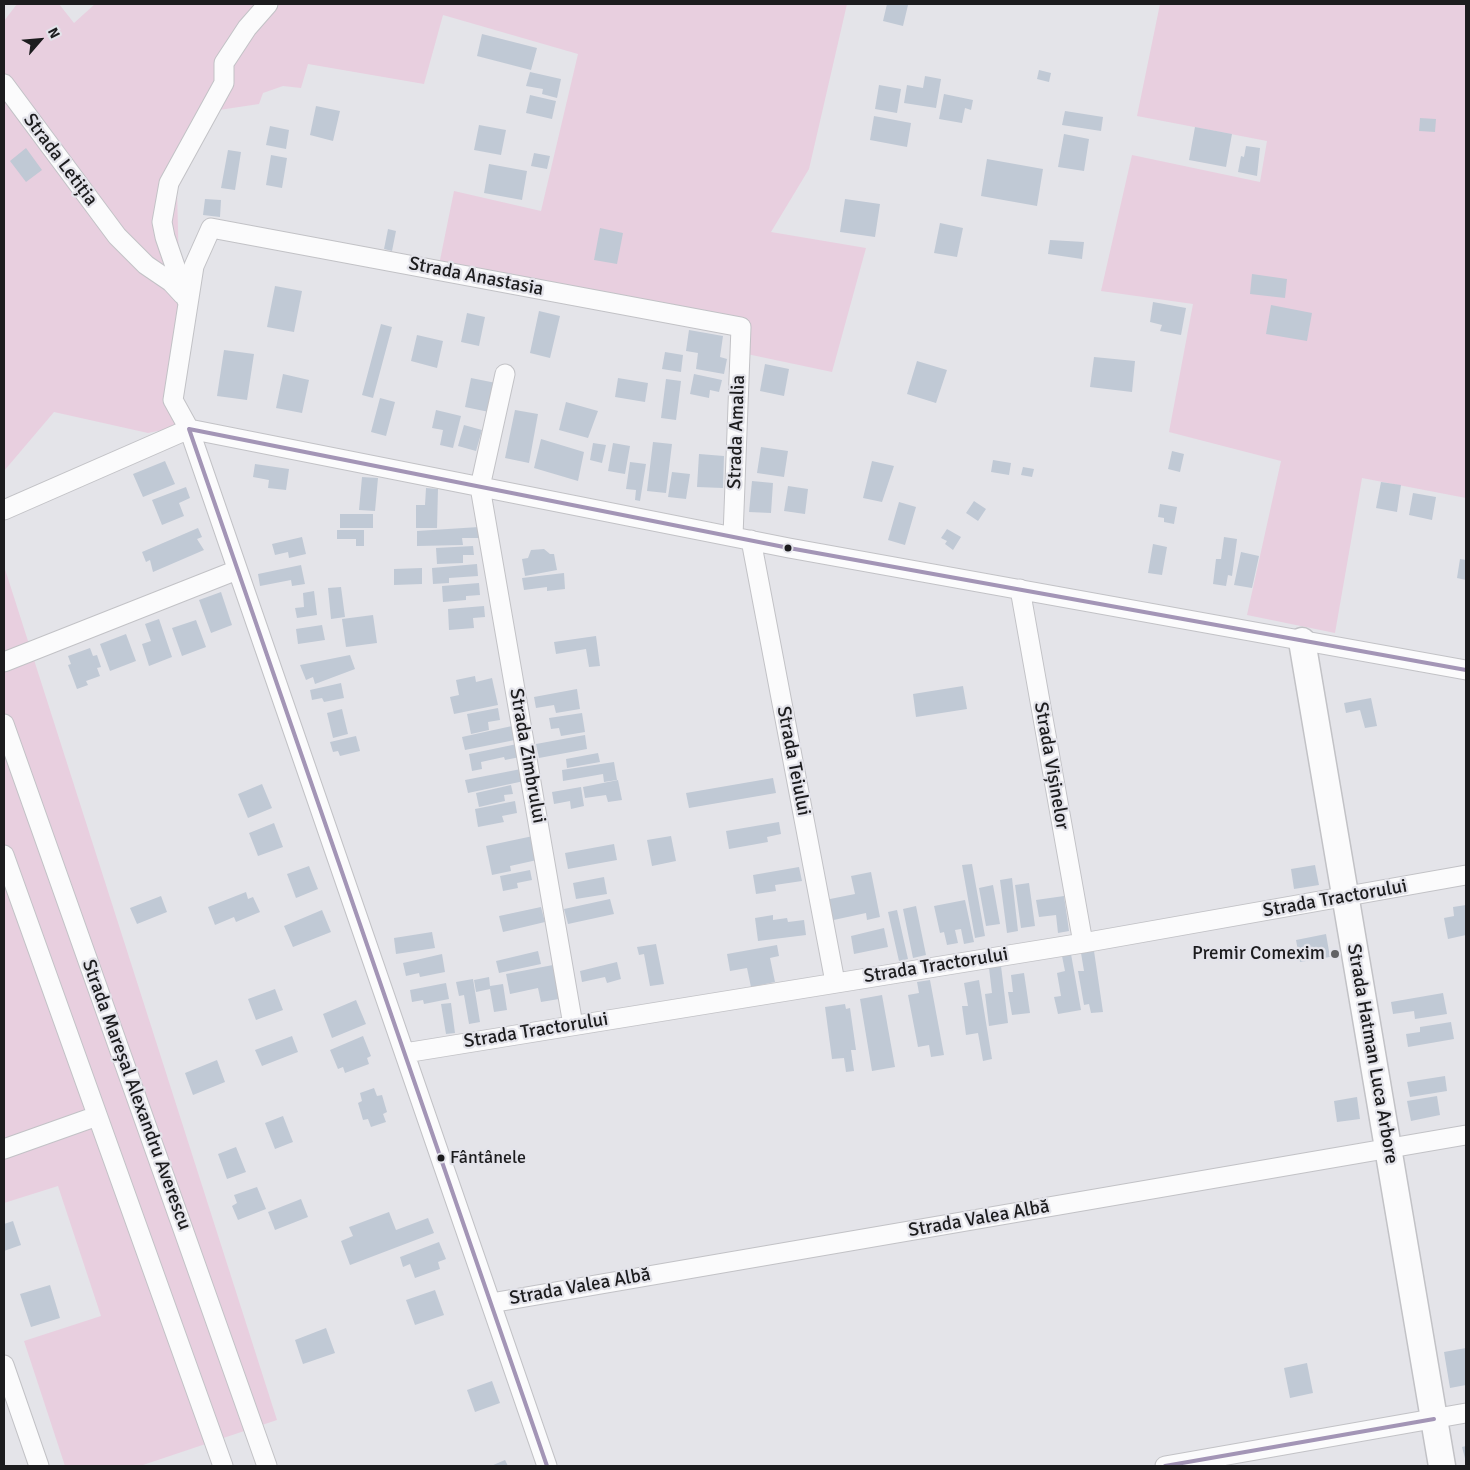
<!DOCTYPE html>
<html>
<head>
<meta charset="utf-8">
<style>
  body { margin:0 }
  #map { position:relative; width:1470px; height:1470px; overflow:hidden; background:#e4e4e9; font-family:Signika,sans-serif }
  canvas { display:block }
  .frame { position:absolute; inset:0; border:5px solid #1c1c1e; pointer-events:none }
  .north { position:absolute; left:15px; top:15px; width:50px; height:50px; -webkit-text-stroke:4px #e3e3ea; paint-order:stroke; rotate:63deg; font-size:14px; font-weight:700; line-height:20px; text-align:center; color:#1c1c1e }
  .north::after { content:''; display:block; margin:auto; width:18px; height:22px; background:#1c1c1e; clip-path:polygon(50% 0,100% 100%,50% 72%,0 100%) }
</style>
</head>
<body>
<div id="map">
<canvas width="1470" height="1470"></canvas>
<div class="frame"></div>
<div class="north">N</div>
</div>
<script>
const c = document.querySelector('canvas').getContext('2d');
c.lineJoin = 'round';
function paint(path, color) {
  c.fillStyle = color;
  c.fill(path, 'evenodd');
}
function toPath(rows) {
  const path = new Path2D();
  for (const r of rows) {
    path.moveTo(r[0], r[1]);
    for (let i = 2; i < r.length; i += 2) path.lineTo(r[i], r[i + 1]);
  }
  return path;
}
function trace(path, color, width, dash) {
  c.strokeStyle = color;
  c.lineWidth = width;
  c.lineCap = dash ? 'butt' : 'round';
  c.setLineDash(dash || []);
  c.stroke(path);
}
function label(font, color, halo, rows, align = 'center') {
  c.font = font + ' Signika,sans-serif';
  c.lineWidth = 4.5;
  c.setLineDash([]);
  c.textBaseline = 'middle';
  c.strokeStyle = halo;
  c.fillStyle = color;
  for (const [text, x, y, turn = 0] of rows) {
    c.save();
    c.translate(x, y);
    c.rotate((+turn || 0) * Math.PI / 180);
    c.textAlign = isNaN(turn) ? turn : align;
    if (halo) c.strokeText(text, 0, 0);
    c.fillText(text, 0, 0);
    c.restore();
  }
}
paint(toPath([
  [17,4,59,4,74,23,95,4,847,4,809,169,771,232,866,248,832,372,747,354,750,322,439,265,454,191,541,211,578,54,443,15,424,84,308,64,301,88,283,86,263,93,259,104,219,110,177,190,180,309,178,427,148,433,54,412,4,471,4,21],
  [1160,4,1466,4,1466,498,1362,478,1335,633,1247,615,1281,461,1169,432,1193,304,1101,291,1132,155,1260,182,1267,141,1137,116],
  [4,566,277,1420,140,1466,65,1466,24,1341,101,1316,58,1186,4,1203]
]), '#e8cfdf');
paint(toPath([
  [887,4,908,5,903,26,883,21],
  [482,34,537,48,531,70,477,56],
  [1039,70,1051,73,1049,82,1037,79],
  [530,72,561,79,557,98,542,94,543,89,526,86],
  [925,76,941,79,936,108,904,103,907,85,923,88],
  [879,85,901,89,897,113,875,109],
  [944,94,973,100,971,110,965,108,962,123,939,119],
  [530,95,556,101,552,119,526,113],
  [316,106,340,111,333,141,310,135],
  [1065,111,1103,117,1101,131,1062,125],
  [874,116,911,123,907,147,870,140],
  [1420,118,1436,119,1435,132,1419,131],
  [479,125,506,130,501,155,474,150],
  [270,126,289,130,286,149,266,145],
  [1195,127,1232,134,1226,167,1189,160],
  [1064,134,1089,139,1084,171,1058,167],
  [1246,146,1260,148,1257,176,1238,172,1241,156,1244,157],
  [26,148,42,170,26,182,10,161],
  [228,150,241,152,235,190,221,188],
  [534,153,550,156,547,169,531,166],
  [271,155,287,158,282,188,266,185],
  [987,159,1043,169,1037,206,981,196],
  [489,164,527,171,522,200,484,193],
  [205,199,221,200,220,217,203,215],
  [845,199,880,204,875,237,840,232],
  [940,223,963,228,957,257,934,253],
  [600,228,623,233,617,264,594,260],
  [388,229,396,231,392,251,384,249],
  [1050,240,1084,242,1082,259,1048,254],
  [1252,274,1287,279,1285,298,1250,294],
  [275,286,302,291,294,332,267,327],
  [1153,302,1186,308,1181,335,1160,331,1162,325,1150,322],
  [1271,305,1312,313,1307,341,1266,334],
  [539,311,560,316,550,358,530,353],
  [467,313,485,317,479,346,461,342],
  [381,324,392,327,373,398,362,395],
  [689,330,723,336,720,357,727,359,724,374,696,369,698,353,686,351],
  [417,335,443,341,437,368,411,361],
  [224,350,254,354,247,400,217,396],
  [665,352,683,355,681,372,662,369],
  [1094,357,1135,361,1132,392,1090,387],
  [917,361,947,370,936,403,907,394],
  [765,364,789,369,784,396,760,391],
  [283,374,309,380,302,413,276,408],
  [694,374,722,380,719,392,710,390,709,398,690,394],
  [471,378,496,383,489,412,465,407],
  [618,378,648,383,645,402,615,397],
  [666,379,681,381,676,420,661,418],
  [380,398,395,402,386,436,371,432],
  [566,402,598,411,588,438,559,430],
  [436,410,461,416,453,448,440,445,443,430,432,428],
  [515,410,538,414,529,463,505,458],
  [464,425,482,430,476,451,458,446],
  [541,439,584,452,578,481,534,468],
  [653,442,672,444,666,493,647,491],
  [593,443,606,445,602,463,590,460],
  [613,443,630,446,625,474,608,471],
  [761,447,788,451,784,477,757,473],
  [1172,451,1184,454,1180,472,1168,469],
  [699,454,724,456,723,488,697,487],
  [993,460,1011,463,1009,475,991,472],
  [165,461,175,484,143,497,133,474],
  [872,461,894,466,882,502,863,498],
  [630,462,646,464,640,501,635,500,636,490,626,489],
  [255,464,289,469,286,490,268,488,269,480,253,477],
  [1023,467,1034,469,1032,477,1021,475],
  [672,472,690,474,686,499,668,497],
  [362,477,378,478,375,511,359,510],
  [752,481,773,483,771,513,749,512],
  [1381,482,1401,485,1397,512,1376,508],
  [788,486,808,489,805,514,784,511],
  [186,487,190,498,179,503,184,516,162,525,152,500],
  [426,488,438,489,437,528,416,528,416,505,425,505],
  [1413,493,1436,497,1432,520,1409,515],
  [974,501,986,509,978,521,966,513],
  [899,502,916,507,905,545,888,540],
  [1160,504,1177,507,1174,524,1164,522,1164,518,1158,517],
  [340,514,373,514,373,528,340,528],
  [479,527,480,538,462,538,463,545,417,546,417,531],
  [198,528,202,537,197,539,204,550,153,572,150,560,146,562,142,552],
  [947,529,961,537,953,550,945,544,947,541,941,538],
  [337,530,364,530,364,546,356,546,356,539,337,539],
  [302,537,306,554,289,558,288,552,275,555,272,544],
  [1224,537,1237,539,1232,576,1228,575,1226,586,1213,584,1216,559,1221,559],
  [1153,544,1167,547,1162,575,1148,573],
  [473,546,474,555,463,555,463,563,437,564,436,548],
  [544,549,550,554,554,554,557,570,525,576,522,559,528,558,531,550],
  [1241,552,1259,556,1252,588,1234,585],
  [1460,559,1466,560,1466,580,1457,578],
  [477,564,478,576,449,578,449,583,433,584,432,568],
  [301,565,305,584,292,586,291,580,260,586,258,574],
  [422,568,422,584,394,585,394,569],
  [564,573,565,589,547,591,547,587,524,590,522,578],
  [479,583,480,595,466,596,466,600,443,602,442,586],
  [341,587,345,617,331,619,328,588],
  [314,591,317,615,297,618,295,608,304,607,303,593],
  [221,592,232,625,211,633,199,600],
  [484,606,485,617,473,618,474,628,449,630,448,609],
  [373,615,377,643,346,647,342,619],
  [159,619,172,657,149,666,142,644,151,641,145,624],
  [196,620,206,647,182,656,172,628],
  [322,625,325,640,298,644,296,629],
  [126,634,136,661,110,671,100,644],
  [596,636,600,666,589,667,586,649,556,654,554,642],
  [90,648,93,656,97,655,101,667,97,668,100,676,86,681,88,685,77,689,68,665,71,664,68,656],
  [350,655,355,669,315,684,313,677,306,680,300,665],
  [475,676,476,682,492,678,498,705,454,714,450,697,459,695,456,680],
  [341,683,344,698,324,702,322,698,312,700,310,690],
  [963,686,967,709,916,717,913,694],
  [577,689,580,709,556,713,554,705,536,708,534,697],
  [1371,698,1377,726,1365,728,1360,710,1346,713,1344,703],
  [498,708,500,720,488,722,489,730,471,734,467,714],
  [342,709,348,734,333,738,327,713],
  [582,713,585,732,561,736,559,728,551,729,549,718],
  [512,726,515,740,465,750,462,737],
  [585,735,587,749,539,758,536,744],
  [356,736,360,751,340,756,338,751,333,752,330,742],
  [517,744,520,757,505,760,504,757,481,762,482,769,472,771,469,754],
  [598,753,600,762,567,768,566,759],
  [614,762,617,780,604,782,603,774,563,781,562,770],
  [521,769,524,781,468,793,465,780],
  [773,778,776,793,689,808,686,793],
  [618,780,622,800,608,802,606,795,585,798,583,787],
  [262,784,272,808,248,818,238,794],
  [511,785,513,794,504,795,505,801,479,807,476,793],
  [581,787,584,806,571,809,570,801,554,804,552,792],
  [515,801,517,813,502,816,504,822,478,827,475,809],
  [779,822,781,834,767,837,768,842,729,849,726,831],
  [274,823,283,847,258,856,249,833],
  [533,836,537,860,510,866,511,871,492,875,486,846],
  [671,836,676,861,652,866,647,840],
  [614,844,617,860,568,869,565,853],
  [972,864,985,936,975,938,962,865],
  [1315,865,1319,885,1294,889,1291,869],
  [309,866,318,889,296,898,287,874],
  [799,867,802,881,775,885,776,891,756,894,753,875],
  [530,870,532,880,517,883,518,888,503,891,500,876],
  [871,872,880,917,867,920,866,913,829,921,825,900,855,894,851,876],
  [604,877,607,894,576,899,573,883],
  [1012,878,1018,931,1007,933,1000,880],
  [1029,883,1035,926,1021,928,1015,885],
  [993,885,1000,924,986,926,979,888],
  [246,892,248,899,253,897,260,912,236,922,234,917,215,925,208,907],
  [161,896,167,912,137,924,130,908],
  [1064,896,1069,931,1058,933,1056,915,1039,917,1036,900],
  [610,899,614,914,568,924,564,909],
  [965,900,974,942,964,944,961,929,955,930,958,943,947,945,944,932,940,933,934,906],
  [1466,905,1466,935,1448,939,1444,918,1454,916,1453,907],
  [916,906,926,955,913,958,903,909],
  [541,907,545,922,503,932,499,916],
  [322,910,331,932,293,947,284,926],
  [897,910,908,959,899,961,888,912],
  [773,915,773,920,787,918,788,922,804,920,806,935,758,941,755,918],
  [884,928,888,947,854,954,851,936],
  [432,932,435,948,396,954,394,938],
  [1326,934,1330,957,1300,962,1296,940],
  [656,944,664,984,650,986,644,954,639,955,637,947],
  [777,945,779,956,770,958,775,982,751,987,747,968,730,971,727,954],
  [538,951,541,964,499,973,496,961],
  [1094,951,1103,1012,1091,1013,1089,1004,1084,1005,1078,971,1084,971,1081,953],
  [442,954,445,972,420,977,419,973,406,976,403,963],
  [1071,954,1081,1010,1058,1014,1054,997,1061,996,1057,973,1065,971,1062,956],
  [617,962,621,979,607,983,605,977,582,982,580,971],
  [553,965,559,999,541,1002,538,988,510,994,506,974],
  [1001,966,1008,1023,989,1026,985,994,992,993,989,968],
  [1024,973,1030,1013,1012,1015,1008,992,1013,992,1011,975],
  [489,977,490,986,503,984,507,1010,494,1012,490,989,476,992,474,980],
  [473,979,480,1022,469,1024,464,995,459,996,456,982],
  [930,980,944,1055,931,1057,929,1045,918,1047,908,995,919,993,917,982],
  [979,980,992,1059,983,1061,978,1033,966,1035,962,1006,968,1006,964,983],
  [446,983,449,999,424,1004,423,1000,412,1002,410,990],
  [275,989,283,1010,256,1020,248,999],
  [1443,993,1447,1014,1415,1019,1414,1011,1393,1014,1391,1002],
  [882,995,895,1067,872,1071,860,999],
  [356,1000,366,1024,332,1038,323,1014],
  [451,1003,455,1033,446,1034,441,1004],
  [845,1004,846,1009,850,1008,856,1050,851,1050,854,1071,846,1072,844,1058,832,1059,825,1007],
  [1451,1022,1454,1039,1408,1047,1406,1034,1420,1032,1420,1027],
  [292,1036,298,1052,262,1066,255,1050],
  [363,1036,371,1056,367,1058,369,1064,345,1073,343,1067,338,1069,330,1050],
  [217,1060,225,1082,193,1095,185,1073],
  [1445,1076,1447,1091,1410,1097,1407,1082],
  [374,1088,377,1096,382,1095,387,1112,383,1114,386,1122,371,1127,368,1119,363,1120,358,1103,362,1101,360,1093],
  [1437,1096,1440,1115,1411,1121,1407,1101],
  [1357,1097,1360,1119,1337,1122,1334,1101],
  [283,1116,293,1142,275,1149,265,1123],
  [236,1147,246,1172,227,1179,218,1154],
  [257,1187,266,1209,238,1220,232,1206,237,1203,234,1195],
  [301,1199,308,1217,275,1230,268,1212],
  [389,1212,396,1230,428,1218,434,1233,350,1265,341,1241,353,1236,349,1227],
  [13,1221,21,1245,4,1251,4,1224],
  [439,1242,446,1259,438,1262,440,1269,415,1278,410,1264,403,1267,400,1257],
  [50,1285,60,1318,31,1327,20,1294],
  [435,1290,444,1315,415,1325,406,1300],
  [326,1328,335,1353,303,1364,295,1340],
  [1466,1348,1466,1385,1450,1388,1444,1352],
  [1307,1363,1313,1393,1290,1398,1284,1368],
  [492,1381,500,1403,475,1412,467,1390],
  [1466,1446,1466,1462,1462,1447],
  [505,1460,508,1466,491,1466]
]), '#c0c9d5');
const street = toPath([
  [4,84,117,236,146,265,171,282,183,295],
  [187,301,165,237,162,222,169,183,224,83,224,63,247,28,268,4],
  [505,374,480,487,573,1025],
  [189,429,789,548,1466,670],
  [4,510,189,429],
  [751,540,835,982],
  [1020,589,1083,943],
  [4,662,237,570],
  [4,724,267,1466],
  [4,855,223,1466],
  [405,1053,1083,943,1466,875],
  [4,1149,97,1116],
  [491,1303,1466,1135],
  [4,1365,39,1466],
  [547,1466,189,429,173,400,194,266,211,228,741,327,733,536],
  [1165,1466,1466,1413]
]);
const secondary = toPath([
  [1302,641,1442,1466]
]);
trace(street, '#c2c2c6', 21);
trace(secondary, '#c2c2c6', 29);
trace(street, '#fbfbfc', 19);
trace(secondary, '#fbfbfc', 26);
trace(toPath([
  [189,429,789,548,1466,670],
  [189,429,547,1466],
  [1165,1466,1434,1419]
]), '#a395b6', 4);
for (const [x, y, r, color] of [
  [788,548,4.5,"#1c1c1e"],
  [1335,954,5,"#626265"],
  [441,1158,4.5,"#1c1c1e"]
]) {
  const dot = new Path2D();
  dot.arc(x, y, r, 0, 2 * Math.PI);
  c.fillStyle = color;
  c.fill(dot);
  trace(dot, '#e3e3ea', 2);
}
label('18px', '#1c1c1e', '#e3e3ea', [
  ["Fântânele",450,1158]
], 'left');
label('19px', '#1c1c1e', '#e3e3ea', [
  ["Strada Letiția",60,160,53],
  ["Strada Anastasia",476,277,11],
  ["Strada Amalia",737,432,-88],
  ["Strada Zimbrului",527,756,80],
  ["Strada Teiului",793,761,79],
  ["Strada Vișinelor",1051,766,80],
  ["Strada Tractorului",1335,899,-10],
  ["Strada Tractorului",936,966,-9],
  ["Strada Tractorului",536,1031,-9],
  ["Strada Hatman Luca Arbore",1372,1054,80],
  ["Strada Mareșal Alexandru Averescu",136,1095,70],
  ["Strada Valea Albă",979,1219,-10],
  ["Strada Valea Albă",580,1287,-10]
]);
label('19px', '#1c1c1e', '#e3e3ea', [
  ["Premir Comexim",1325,954]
], 'right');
</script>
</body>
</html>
